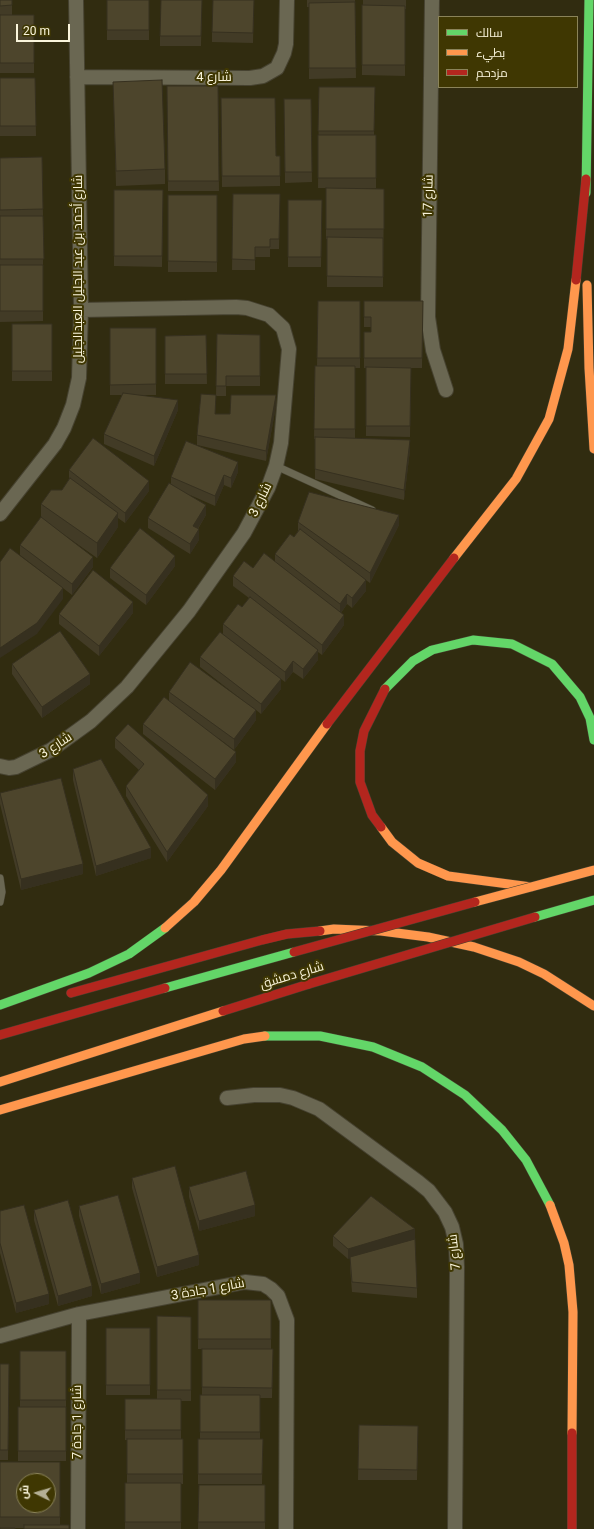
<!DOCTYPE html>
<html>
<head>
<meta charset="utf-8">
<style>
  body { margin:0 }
  #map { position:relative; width:594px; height:1529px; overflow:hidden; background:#312c10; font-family:Roboto,Cairo,sans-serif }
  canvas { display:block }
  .legend { position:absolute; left:438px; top:16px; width:140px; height:72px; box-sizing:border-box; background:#3f3702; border:1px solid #8a8359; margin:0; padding:5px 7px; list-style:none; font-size:12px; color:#faf5dc }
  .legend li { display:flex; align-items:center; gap:8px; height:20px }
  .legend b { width:20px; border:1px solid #8a8359 }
  .north { position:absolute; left:16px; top:1473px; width:40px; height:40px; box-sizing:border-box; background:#3f3702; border:1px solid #8a8359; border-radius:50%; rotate:275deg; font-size:11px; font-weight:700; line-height:16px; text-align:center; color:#faf5dc }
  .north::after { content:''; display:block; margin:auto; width:14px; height:18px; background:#b4af95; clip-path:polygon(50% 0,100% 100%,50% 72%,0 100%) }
  .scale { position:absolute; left:16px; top:24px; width:54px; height:18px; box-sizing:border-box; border:2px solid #faf5dc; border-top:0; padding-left:5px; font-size:12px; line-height:14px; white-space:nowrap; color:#faf5dc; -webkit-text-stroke:3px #3f3702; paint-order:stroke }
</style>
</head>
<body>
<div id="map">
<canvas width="594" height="1529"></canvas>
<ul class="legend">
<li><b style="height:5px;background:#63d668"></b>سالك</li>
<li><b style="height:5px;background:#ff974d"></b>بطيء</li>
<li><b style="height:5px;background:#b3261e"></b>مزدحم</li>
</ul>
<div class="north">ش</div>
<div class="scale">20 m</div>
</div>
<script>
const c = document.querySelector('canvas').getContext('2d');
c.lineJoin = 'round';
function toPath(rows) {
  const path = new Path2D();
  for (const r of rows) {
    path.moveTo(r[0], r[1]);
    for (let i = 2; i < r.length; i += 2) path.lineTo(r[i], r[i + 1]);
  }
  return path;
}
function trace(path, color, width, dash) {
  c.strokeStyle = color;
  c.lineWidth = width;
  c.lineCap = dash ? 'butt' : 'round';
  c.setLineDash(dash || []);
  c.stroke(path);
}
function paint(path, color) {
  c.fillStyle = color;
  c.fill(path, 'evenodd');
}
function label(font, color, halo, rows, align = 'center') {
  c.font = font + ' Roboto,Cairo,sans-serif';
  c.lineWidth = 4;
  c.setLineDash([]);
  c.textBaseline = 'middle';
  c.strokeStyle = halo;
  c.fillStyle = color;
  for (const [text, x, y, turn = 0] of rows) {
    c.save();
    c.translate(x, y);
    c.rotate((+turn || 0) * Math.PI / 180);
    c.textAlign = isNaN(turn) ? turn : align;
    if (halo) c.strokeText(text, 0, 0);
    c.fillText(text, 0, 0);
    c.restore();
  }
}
const lane = toPath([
  [276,466,372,510],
  [0,878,2,892,0,902]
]);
const street = toPath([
  [432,0,428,317,433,350,446,390],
  [77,77,250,78,263,76,277,68,284,53,286,44,287,0],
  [0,514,55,444,64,428,73,405,79,378,81,310,76,0],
  [0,766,9,768,16,767,51,750,91,721,127,687,189,611,244,533,268,488,276,466,281,443,289,349,283,328,269,315,247,308,236,307,81,310],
  [227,1098,254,1095,280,1095,293,1098,319,1109,418,1182,429,1191,445,1212,452,1227,456,1244,457,1267,455,1529],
  [0,1336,79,1314,245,1282,263,1284,271,1289,278,1296,287,1320,286,1529],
  [78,1529,79,1314]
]);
const fast = toPath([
  [586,193,589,0],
  [385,689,413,661,432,650,473,640,512,644,552,664,580,697,590,718,594,740],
  [165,988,294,952],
  [0,1005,89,973,129,954,165,928],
  [265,1036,320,1036,373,1047,422,1067,465,1095,502,1130,526,1160,550,1205]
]);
const slow = toPath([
  [587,285,589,368,594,449],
  [454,558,516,479,549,419,568,349,576,280],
  [381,827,392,842,418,863,448,876,531,887],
  [165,928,194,902,221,870,327,724],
  [320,931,334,929,381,931,428,937,474,947,519,962,544,974,594,1006],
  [0,1082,223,1011],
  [0,1110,244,1039,265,1036],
  [550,1205,564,1243,569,1265,573,1312,572,1433]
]);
const jam = toPath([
  [576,280,586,179],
  [327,724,454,558],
  [381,827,372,815,360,782,360,751,364,731,385,689],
  [71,993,262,940,287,934,320,931],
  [223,1011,309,984],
  [0,1035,165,988],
  [572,1529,572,1433]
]);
trace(lane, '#464230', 8);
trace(street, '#464230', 16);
trace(fast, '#464230', 10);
trace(slow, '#464230', 10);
trace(jam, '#464230', 10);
trace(lane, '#6a6752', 7);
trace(street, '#6a6752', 14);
trace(fast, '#63d668', 9);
trace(slow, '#ff974d', 9);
trace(jam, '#b3261e', 9);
const fastBridge = toPath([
  [535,917,594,900]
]);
const slowBridge = toPath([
  [475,902,594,870]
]);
const jamBridge = toPath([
  [294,952,475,902],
  [309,984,535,917]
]);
trace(fastBridge, '#464230', 10, []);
trace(slowBridge, '#464230', 10, []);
trace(jamBridge, '#464230', 10, []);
trace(fastBridge, '#63d668', 9);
trace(slowBridge, '#ff974d', 9);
trace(jamBridge, '#b3261e', 9);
paint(toPath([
  [0,0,12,0,12,15,34,15,34,73,0,73],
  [107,0,149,0,149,40,107,40],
  [202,0,201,46,160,46,160,36],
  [254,0,253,43,212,42,212,32],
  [307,0,355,0,355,2,356,78,309,79,309,7,307,7],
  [363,0,406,0,406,9,405,9,405,76,362,75,362,5,363,5],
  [0,78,35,78,36,136,0,136],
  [113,82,165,169,165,184,116,186],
  [167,86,218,86,219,191,168,191],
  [319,87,375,87,374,135,376,135,376,188,318,188],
  [221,98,276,156,280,156,280,186,222,187],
  [284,99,311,99,312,182,285,183],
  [42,157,43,216,43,321,0,322,0,158],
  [326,188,384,189,383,287,327,287,327,239,326,239],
  [163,190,162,267,114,266,114,256],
  [233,194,280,194,279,249,270,249,270,257,255,257,255,270,232,270],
  [168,195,217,195,217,272,168,272],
  [288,200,322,200,321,267,288,267],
  [318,301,360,301,360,368,355,368,355,438,410,450,404,500,315,479,315,439,314,439,315,366,317,366],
  [364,301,423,301,422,368,411,368,410,437,366,436,366,368,364,368,364,332,371,332,371,327,364,327],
  [12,324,52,324,52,381,12,381],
  [110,328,156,328,156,395,136,395,178,410,154,466,104,444,104,434,122,395,110,395],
  [217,334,260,335,260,386,226,386,226,396,216,396],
  [206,335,207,384,165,384,165,336],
  [276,406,266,461,197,445,197,435,215,414,230,414],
  [69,470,149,491,125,523,118,518,118,527,97,558,56,529,93,567,72,595,20,555,20,545,41,518,41,504,62,490,69,479],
  [238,472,231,488,224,485,215,506,190,495,206,515,198,529,199,540,190,554,148,528,148,518,171,484,171,477],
  [298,522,399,525,370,583,360,576,366,591,352,608,347,604,341,613,344,625,322,655,318,652,318,660,303,679,293,672,285,682,281,679,281,689,261,714,256,710,256,720,234,750,217,737,236,762,215,790,143,734,143,724,169,700,169,692,246,703,200,667,200,657,223,634,223,624,242,607,249,598,233,586,233,576,253,568,275,562,275,554,294,537,298,531],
  [175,566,146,605,110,578,110,568],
  [133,613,99,656,59,624,59,614],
  [12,664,90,684,42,718,12,674],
  [115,738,208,806,167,862,126,796,126,786,139,770,115,748],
  [73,769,151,858,96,876,73,780],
  [0,793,83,874,21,890,0,804],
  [132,1178,199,1265,157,1277,132,1188],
  [189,1187,255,1216,199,1231,189,1197],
  [79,1206,140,1283,101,1294,79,1216],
  [34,1210,92,1296,58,1306,34,1220],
  [0,1211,49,1304,16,1313,0,1253],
  [333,1236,415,1239,401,1243,417,1288,417,1298,352,1292,350,1267,350,1258,348,1259,333,1246],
  [198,1300,271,1300,271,1349,273,1349,272,1398,260,1398,260,1439,263,1439,262,1484,198,1484,198,1439,200,1439,200,1395,202,1395,202,1349,198,1349],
  [157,1316,191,1317,191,1401,181,1401,181,1439,183,1439,183,1484,181,1484,181,1529,125,1529,125,1483,127,1483,127,1440,125,1440,125,1399,157,1399],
  [106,1328,150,1328,150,1395,106,1395],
  [20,1351,66,1351,66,1461,18,1461,18,1407,20,1407],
  [0,1364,9,1364,8,1460,0,1460],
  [359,1425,418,1426,417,1480,358,1480],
  [0,1462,60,1462,60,1525,24,1528,0,1528],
  [199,1485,265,1485,265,1529,198,1529]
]), '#423b26');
paint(toPath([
  [276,395,276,406,266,461,266,451],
  [178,400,178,410,154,466,154,456],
  [410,440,410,450,404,500,404,490],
  [238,462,238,472,231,488,231,478],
  [224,475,224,485,215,506,215,496],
  [149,481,149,491,125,523,125,513],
  [206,505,206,515,193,536,193,526],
  [118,513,118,527,97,558,97,543],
  [399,515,399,525,370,583,370,573],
  [199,529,199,540,190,554,190,544],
  [175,556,175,566,146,605,146,595],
  [93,557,93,567,72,595,72,584],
  [366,580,366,591,352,608,352,598],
  [63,588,63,599,37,634,0,658,0,648],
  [347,594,347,604,340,614,340,604],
  [133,602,133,613,99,656,99,646],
  [344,615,344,625,322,655,322,645],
  [318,650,318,660,303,679,303,669],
  [293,661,293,672,285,682,285,672],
  [90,674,90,684,42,718,42,707],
  [281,679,281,689,261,714,261,704],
  [256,710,256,720,234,750,234,739],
  [236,752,236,762,215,790,215,779],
  [208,795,208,806,167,862,167,852],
  [151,848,151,858,96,876,96,866],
  [83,864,83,874,21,890,21,879],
  [255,1205,255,1216,199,1231,199,1221],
  [415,1229,415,1239,348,1259,348,1249],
  [199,1255,199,1265,157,1277,157,1267],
  [140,1273,140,1283,101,1294,101,1284],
  [92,1286,92,1296,58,1306,58,1296],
  [49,1294,49,1304,16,1313,16,1303]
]), '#36301f');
const building = toPath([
  [0,0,12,0,12,5,0,6,0,0],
  [107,0,149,0,149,30,107,30,107,0],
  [161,0,202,0,201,36,160,36,161,0],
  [213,0,254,0,253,33,212,32,213,0],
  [355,2,356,68,309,68,309,3,355,2],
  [362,5,405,6,405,65,362,65,362,5],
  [0,15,34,15,34,63,0,63,0,15],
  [0,78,35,78,36,126,0,126,0,78],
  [162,80,165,169,116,171,113,82,162,80],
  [167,86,218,86,219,181,168,181,167,86],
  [319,87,375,87,374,131,318,131,319,87],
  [221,98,275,98,276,156,280,156,280,176,222,176,221,98],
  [284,99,311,99,312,172,285,172,284,99],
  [318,135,376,135,376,178,318,178,318,135],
  [42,157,43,209,0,210,0,158,42,157],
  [326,188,384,189,384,229,326,229,326,188],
  [114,190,163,190,162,256,114,256,114,190],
  [233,194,280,194,279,239,270,239,270,247,255,247,255,260,232,259,233,194],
  [168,195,217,195,217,262,168,261,168,195],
  [288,200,322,200,321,257,288,257,288,200],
  [0,216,43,216,44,259,0,259,0,216],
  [327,237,383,238,383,277,327,276,327,237],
  [0,265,43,265,43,311,0,311,0,265],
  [318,301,360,301,360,358,317,358,318,301],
  [364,301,423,301,422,358,364,358,364,332,371,332,371,317,364,317,364,301],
  [12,324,52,324,52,371,12,371,12,324],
  [110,328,156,328,156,384,110,385,110,328],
  [217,334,260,335,260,376,226,376,226,386,216,386,217,334],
  [206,335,207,374,165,374,165,336,206,335],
  [315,366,355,366,355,429,314,429,315,366],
  [366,367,411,368,410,426,366,426,366,367],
  [123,393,178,400,154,456,104,434,123,393],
  [201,394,216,395,215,414,230,414,231,395,276,395,266,451,197,435,201,394],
  [315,437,410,440,404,490,315,469,315,437],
  [93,438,149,481,125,513,69,470,93,438],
  [186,441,238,462,231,478,224,475,215,496,171,477,186,441],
  [70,478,118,513,97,543,41,504,51,490,62,490,70,478],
  [169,483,206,505,193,526,199,529,190,544,148,518,169,483],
  [309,492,399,515,370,573,298,522,309,492],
  [41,517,93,557,72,584,20,545,41,517],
  [140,528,175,556,146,595,110,568,140,528],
  [300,529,366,580,352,598,347,594,340,604,275,554,290,534,294,537,300,529],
  [10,548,63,588,37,623,0,648,0,562,10,548],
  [264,553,344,615,322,645,233,576,244,561,253,568,264,553],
  [93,570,133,602,99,646,59,614,93,570],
  [250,597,318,650,303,669,293,661,285,672,223,624,238,604,242,607,250,597],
  [60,631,90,674,42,707,12,664,60,631],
  [220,632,281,679,261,704,200,657,220,632],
  [190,662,256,710,234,739,169,692,190,662],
  [164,697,236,752,215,779,143,724,164,697],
  [128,724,208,795,167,852,126,786,144,764,115,738,128,724],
  [101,759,151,848,96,866,73,769,101,759],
  [61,778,83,864,21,879,0,793,61,778],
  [175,1166,199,1255,157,1267,132,1178,175,1166],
  [246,1171,255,1205,199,1221,189,1187,246,1171],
  [118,1195,140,1273,101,1284,79,1206,118,1195],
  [371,1196,415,1229,348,1249,333,1236,371,1196],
  [68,1200,92,1286,58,1296,34,1210,68,1200],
  [24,1205,49,1294,16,1303,0,1243,0,1211,24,1205],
  [415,1239,417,1288,352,1282,350,1257,415,1239],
  [198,1300,271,1300,271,1339,198,1339,198,1300],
  [157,1316,191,1317,191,1390,157,1390,157,1316],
  [106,1328,150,1328,150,1385,106,1385,106,1328],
  [202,1349,273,1349,272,1388,202,1387,202,1349],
  [20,1351,66,1351,66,1400,20,1400,20,1351],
  [0,1364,9,1364,8,1450,0,1450,0,1364],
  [200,1395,260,1395,260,1432,200,1432,200,1395],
  [125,1399,181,1399,181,1430,125,1430,125,1399],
  [18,1407,66,1407,66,1451,18,1451,18,1407],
  [359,1425,418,1426,417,1470,358,1469,359,1425],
  [127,1439,183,1439,183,1474,127,1474,127,1439],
  [198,1439,263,1439,262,1474,198,1474,198,1439],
  [0,1462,60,1462,60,1517,0,1517,0,1462],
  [24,1481,48,1481,48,1505,24,1505,24,1481],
  [125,1483,181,1483,181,1522,125,1522,125,1483],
  [199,1485,265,1485,265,1522,198,1522,199,1485],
  [24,1525,69,1525,69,1529,24,1529,24,1525],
  [0,1528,15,1528,15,1529,0,1529,0,1528]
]);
paint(building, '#4d452c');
trace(building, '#36301f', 1);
label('13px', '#faf5dc', '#3f3702', [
  ["شارع 4",214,78],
  ["شارع 17",429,196,-89],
  ["شارع أحمد بن عبد الجليل العبدالجليل",79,269,-90],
  ["شارع 3",261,500,-64],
  ["شارع 3",56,746,-33],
  ["شارع دمشق",292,976,-17],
  ["شارع 7",455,1252,-96],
  ["شارع 1 جادة 3",208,1290,-10],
  ["شارع 1 جادة 7",78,1422,-90]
]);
</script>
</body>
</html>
